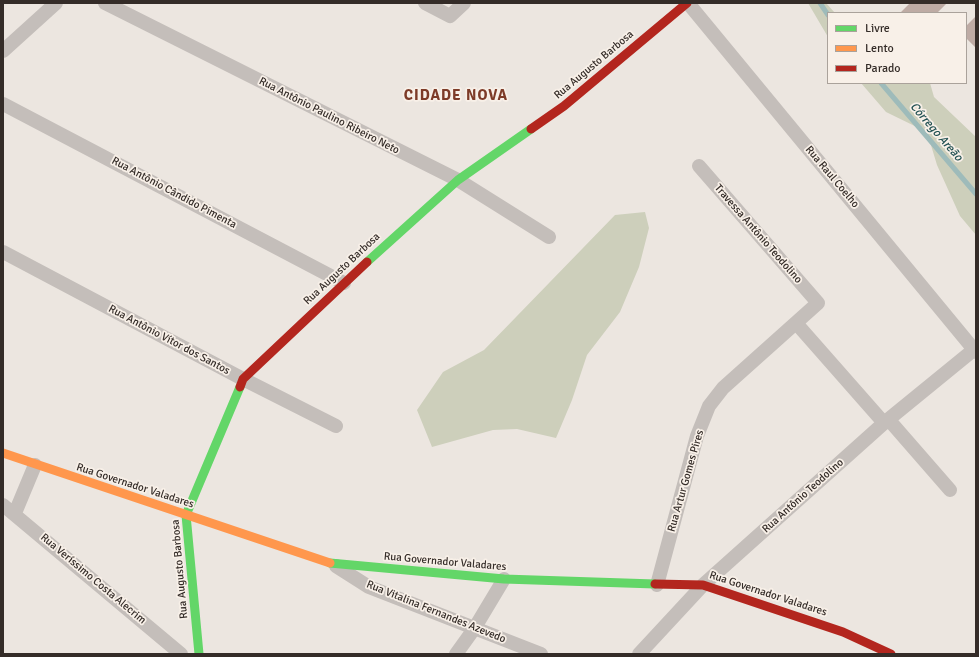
<!DOCTYPE html>
<html>
<head>
<meta charset="utf-8">
<style>
  body { margin:0 }
  #map { position:relative; width:979px; height:657px; overflow:hidden; background:#ece6e0; font-family:Signika,sans-serif }
  canvas { display:block }
  .frame { position:absolute; inset:0; border:4px solid #342c28; pointer-events:none }
  .legend { position:absolute; left:827px; top:12px; width:140px; height:72px; box-sizing:border-box; background:#f8f0e8; border:1px solid #aaa29b; margin:0; padding:5px 7px; list-style:none; font-size:12px; color:#342c28 }
  .legend li { display:flex; align-items:center; gap:8px; height:20px }
  .legend b { width:20px; border:1px solid #aaa29b }
</style>
</head>
<body>
<div id="map">
<canvas width="979" height="657"></canvas>
<div class="frame"></div>
<ul class="legend">
<li><b style="height:5px;background:#63d668"></b>Livre</li>
<li><b style="height:5px;background:#ff974d"></b>Lento</li>
<li><b style="height:5px;background:#b3261e"></b>Parado</li>
</ul>
</div>
<script>
const c = document.querySelector('canvas').getContext('2d');
c.lineJoin = 'round';
function paint(path, color) {
  c.fillStyle = color;
  c.fill(path, 'evenodd');
}
function toPath(rows) {
  const path = new Path2D();
  for (const r of rows) {
    path.moveTo(r[0], r[1]);
    for (let i = 2; i < r.length; i += 2) path.lineTo(r[i], r[i + 1]);
  }
  return path;
}
function trace(path, color, width, dash) {
  c.strokeStyle = color;
  c.lineWidth = width;
  c.lineCap = dash ? 'butt' : 'round';
  c.setLineDash(dash || []);
  c.stroke(path);
}
function label(font, color, halo, rows, align = 'center') {
  c.font = font + ' Signika,sans-serif';
  c.lineWidth = 3.5;
  c.setLineDash([]);
  c.textBaseline = 'middle';
  c.strokeStyle = halo;
  c.fillStyle = color;
  for (const [text, x, y, turn = 0] of rows) {
    c.save();
    c.translate(x, y);
    c.rotate((+turn || 0) * Math.PI / 180);
    c.textAlign = isNaN(turn) ? turn : align;
    if (halo) c.strokeText(text, 0, 0);
    c.fillText(text, 0, 0);
    c.restore();
  }
}
paint(toPath([
  [808,3,826,3,835,13,828,13,828,37],
  [861,83,930,83,934,97,976,137,976,235,960,216,937,165,927,132,886,112],
  [645,212,649,228,639,267,620,312,587,355,572,400,556,438,517,429,493,430,432,447,417,410,443,372,484,350,615,215]
]), '#cdcfbb');
trace(toPath([
  [820,3,828,15],
  [881,83,976,194]
]), '#9ebbba', 5);
paint(toPath([
  [910,3,947,3,937,13,900,13],
  [976,16,976,48,966,38,966,26]
]), '#beaba4');
trace(toPath([
  [105,3,458,180,549,237],
  [425,3,450,16,464,3],
  [688,3,976,352],
  [3,51,56,3],
  [3,104,344,283],
  [3,252,243,379,336,426],
  [796,323,884,423],
  [889,420,950,490],
  [3,505,181,654],
  [15,513,35,465],
  [336,566,369,587,541,654],
  [657,585,697,436,709,406,723,388,818,303,699,166],
  [456,654,474,629,504,579],
  [639,654,703,585,884,423,976,348]
]), '#c4beba', 14);
trace(toPath([
  [367,262,458,180,531,129],
  [330,563,504,579,655,584],
  [199,654,186,515,240,387]
]), '#63d668', 9);
trace(toPath([
  [3,453,330,563]
]), '#ff974d', 9);
trace(toPath([
  [531,129,564,106,687,3],
  [240,387,243,379,367,262],
  [655,584,703,585,843,632,891,654]
]), '#b3261e', 9);
label('11px', '#342c28', '#f8f0e8', [
  ["Rua Augusto Barbosa",594,65,-40],
  ["Rua Antônio Paulino Ribeiro Neto",329,116,27],
  ["Rua Raul Coelho",832,177,50],
  ["Rua Antônio Cândido Pimenta",174,193,28],
  ["Travessa Antônio Teodolino",758,234,49],
  ["Rua Augusto Barbosa",342,269,-43],
  ["Rua Antônio Vítor dos Santos",169,340,28],
  ["Rua Artur Gomes Pires",686,481,-74],
  ["Rua Governador Valadares",135,486,18],
  ["Rua Antônio Teodolino",803,496,-42],
  ["Rua Governador Valadares",445,562,5],
  ["Rua Augusto Barbosa",180,569,-95],
  ["Rua Veríssimo Costa Alecrim",93,579,40],
  ["Rua Governador Valadares",768,594,18],
  ["Rua Vitalina Fernandes Azevedo",436,612,22]
]);
label('italic 12px', '#215052', '#f8f0e8', [
  ["Córrego Areão",936,132,49]
]);
c.letterSpacing = '1px';
label('bold 15px', '#7d3b28', '#f8f0e8', [
  ["CIDADE NOVA",456,96]
]);
c.letterSpacing = '0px';
</script>
</body>
</html>
